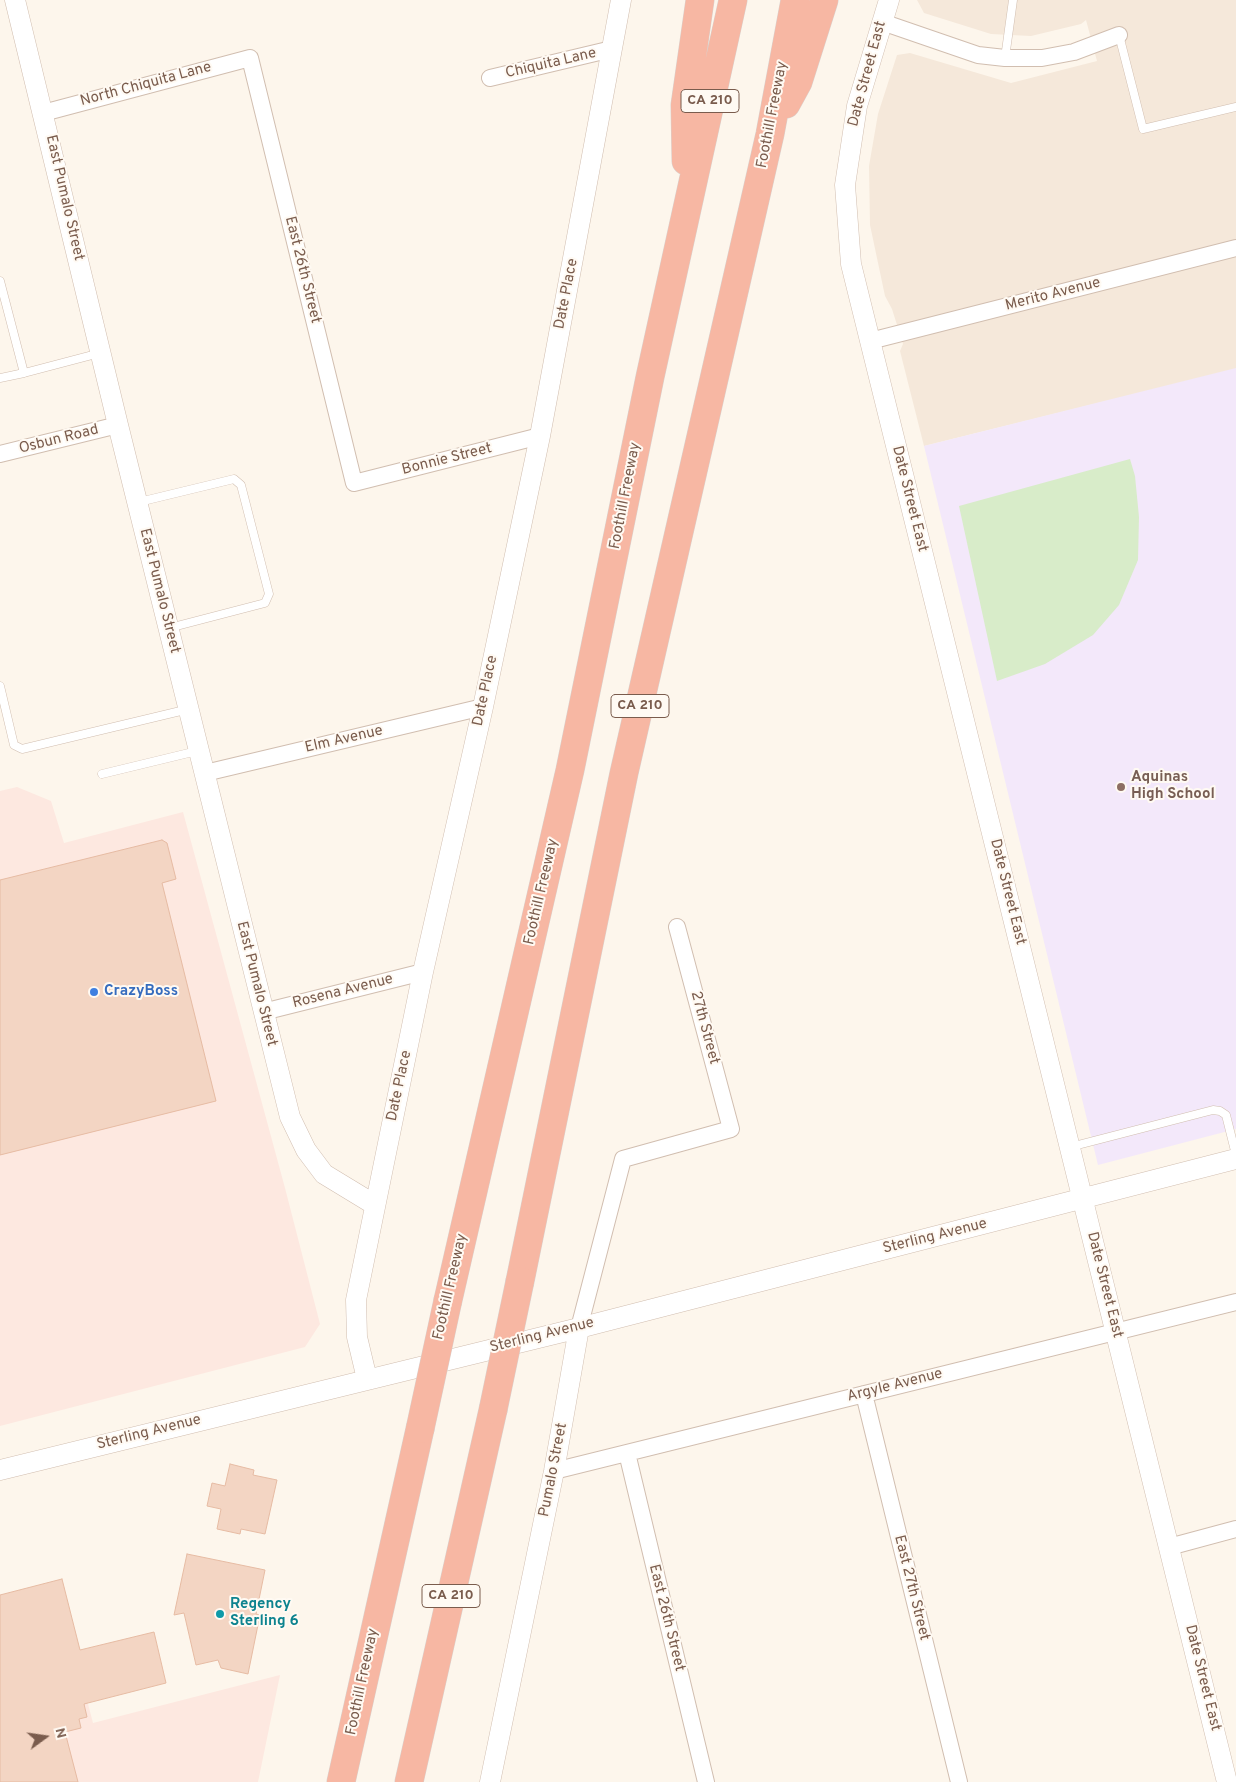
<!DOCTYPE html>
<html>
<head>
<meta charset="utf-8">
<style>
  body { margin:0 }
  #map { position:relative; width:1236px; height:1782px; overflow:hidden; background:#fdf6ec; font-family:Overpass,sans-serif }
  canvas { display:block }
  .north { position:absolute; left:20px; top:1712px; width:50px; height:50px; -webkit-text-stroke:4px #fffaf3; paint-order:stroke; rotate:76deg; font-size:14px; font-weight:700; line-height:20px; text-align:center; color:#7a5c4d }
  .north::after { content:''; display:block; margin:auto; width:18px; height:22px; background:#7a5c4d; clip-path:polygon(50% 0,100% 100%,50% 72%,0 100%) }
</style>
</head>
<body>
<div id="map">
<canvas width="1236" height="1782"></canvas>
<div class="north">N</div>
</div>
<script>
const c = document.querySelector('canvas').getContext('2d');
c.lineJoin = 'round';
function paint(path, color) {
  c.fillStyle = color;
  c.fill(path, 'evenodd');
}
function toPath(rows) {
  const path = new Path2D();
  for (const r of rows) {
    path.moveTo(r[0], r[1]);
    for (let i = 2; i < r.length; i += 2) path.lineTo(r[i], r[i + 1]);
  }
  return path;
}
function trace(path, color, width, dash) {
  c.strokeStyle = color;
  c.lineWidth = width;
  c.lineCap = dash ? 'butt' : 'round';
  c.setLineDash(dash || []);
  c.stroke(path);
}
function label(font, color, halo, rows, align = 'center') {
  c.font = font + ' Overpass,sans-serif';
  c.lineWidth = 4;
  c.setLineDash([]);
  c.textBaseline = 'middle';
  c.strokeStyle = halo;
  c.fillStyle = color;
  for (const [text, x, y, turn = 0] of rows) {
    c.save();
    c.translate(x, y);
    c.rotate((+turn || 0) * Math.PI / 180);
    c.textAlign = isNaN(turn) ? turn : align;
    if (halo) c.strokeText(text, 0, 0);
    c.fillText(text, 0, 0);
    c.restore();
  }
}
paint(toPath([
  [917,0,1236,0,1236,369,924,446,900,351,903,344,892,309,885,296,870,225,869,166,878,114,897,55,910,53,1011,83,1097,61,1086,20,1081,24,1031,36,991,34,924,13]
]), '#f5e8da');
paint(toPath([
  [17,787,51,801,64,843,183,812,285,1188,320,1324,305,1347,0,1426,0,791],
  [74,1650,93,1723,280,1675,258,1782,0,1782,0,1669]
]), '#fde8e0');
paint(toPath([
  [1236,368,1236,1129,1098,1165,924,446]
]), '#f3e8fa');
paint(toPath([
  [1130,459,1135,476,1139,517,1138,560,1119,605,1093,635,1045,664,997,681,959,506]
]), '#d8ecc9');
const building = toPath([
  [162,840,167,843,176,879,162,883,216,1101,0,1155,0,880,162,840],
  [230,1464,254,1470,253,1475,277,1480,265,1534,241,1529,240,1534,217,1529,221,1509,207,1506,212,1483,225,1486,230,1464],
  [187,1554,265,1570,256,1614,260,1615,248,1674,221,1668,218,1660,196,1665,184,1613,174,1615,187,1554],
  [62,1579,80,1650,154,1632,166,1683,84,1704,87,1717,79,1719,81,1728,65,1732,78,1782,0,1782,0,1595,62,1579]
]);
paint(building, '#f3d5c3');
trace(building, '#e6bba3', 1);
const service = toPath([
  [1119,35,1143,129,1236,107],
  [1005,58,1013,0],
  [0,281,24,373,100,353],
  [0,378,24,373],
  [139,502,234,479,241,485,269,594,265,603,169,628],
  [0,686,14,745,22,749,189,709],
  [102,774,197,751],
  [1070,1147,1213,1110,1220,1111,1226,1115,1236,1155]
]);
const minor = toPath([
  [882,22,978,55,1005,58,1042,58,1074,52,1119,35],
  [490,78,612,49],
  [43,113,250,58,354,483,540,436],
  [870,341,1236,248],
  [0,454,118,425],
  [205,773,483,707],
  [263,1012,423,972],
  [579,1328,623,1159,731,1129,677,927],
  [864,1394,959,1782],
  [627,1453,706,1782],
  [554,1471,1236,1302],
  [1169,1547,1236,1529]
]);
const tertiary = toPath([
  [15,0,118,425,290,1117,306,1150,324,1174,375,1205],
  [889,0,857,106,845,185,851,264,1227,1782],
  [367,1379,357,1337,356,1300,423,972,483,707,540,436,621,0],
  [0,1470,579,1328,1236,1159],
  [490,1782,554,1471,579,1328]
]);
const motorway = toPath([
  [786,104,798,82,824,0],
  [686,161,685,105,700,0],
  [520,1281,624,773,770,134,795,0],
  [448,1300,570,770,650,377,733,0],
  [341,1782,420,1429],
  [409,1782,493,1410]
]);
trace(service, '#d1beb0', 9);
trace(minor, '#d1beb0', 18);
trace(tertiary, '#d1beb0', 21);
trace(motorway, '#dad1cd', 29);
trace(service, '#fff', 8);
trace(minor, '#fff', 16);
trace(tertiary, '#fff', 20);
trace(motorway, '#f7b7a3', 28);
const motorwayBridge = toPath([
  [493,1410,520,1281],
  [420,1429,448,1300]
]);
trace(motorwayBridge, '#dad1cd', 29, []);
trace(motorwayBridge, '#f7b7a3', 28);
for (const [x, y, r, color] of [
  [1121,787,5,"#8d6e63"],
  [94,992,5,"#3f7fe0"],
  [220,1614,5,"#0f9aa8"]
]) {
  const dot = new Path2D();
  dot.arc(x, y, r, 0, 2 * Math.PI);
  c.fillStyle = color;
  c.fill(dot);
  trace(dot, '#fffaf3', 2);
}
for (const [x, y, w] of [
  [710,101,58],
  [640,706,58],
  [451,1596,58]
]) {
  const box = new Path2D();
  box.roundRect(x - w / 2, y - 11.5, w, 23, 4);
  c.fillStyle = '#fffaf3';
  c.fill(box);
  trace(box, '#7a5c4d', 1);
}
label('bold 14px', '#7a5c4d', null, [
  ["CA 210",710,101],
  ["CA 210",640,706],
  ["CA 210",451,1596]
]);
label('15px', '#7a5c4d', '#fffaf3', [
  ["Chiquita Lane",551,64,-13],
  ["Date Street East",868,74,-75],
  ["North Chiquita Lane",146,85,-15],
  ["Foothill Freeway",773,115,-79],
  ["East Pumalo Street",64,198,77],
  ["East 26th Street",302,270,76],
  ["Date Place",567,294,-79],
  ["Merito Avenue",1053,295,-14],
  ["Osbun Road",59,440,-14],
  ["Bonnie Street",447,460,-14],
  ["Foothill Freeway",626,496,-79],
  ["Date Street East",909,499,76],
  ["East Pumalo Street",159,591,76],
  ["Date Place",486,691,-78],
  ["Elm Avenue",344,740,-13],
  ["Foothill Freeway",542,892,-77],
  ["Date Street East",1007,892,76],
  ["East Pumalo Street",256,984,76],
  ["Rosena Avenue",343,992,-14],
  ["27th Street",704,1028,75],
  ["Date Place",400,1086,-78],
  ["Sterling Avenue",935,1237,-14],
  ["Date Street East",1104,1285,76],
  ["Foothill Freeway",451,1287,-77],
  ["Sterling Avenue",542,1336,-14],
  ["Argyle Avenue",895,1386,-14],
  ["Sterling Avenue",149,1433,-14],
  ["Pumalo Street",554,1470,-79],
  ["East 27th Street",911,1588,76],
  ["East 26th Street",666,1618,76],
  ["Date Street East",1202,1678,76],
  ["Foothill Freeway",363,1682,-78]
]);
label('bold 15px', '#785e54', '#fffaf3', [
  ["Aquinas",1131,778],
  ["High School",1131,795]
], 'left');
label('bold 15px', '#366cbe', '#fffaf3', [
  ["CrazyBoss",104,992]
], 'left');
label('bold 15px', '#0d838f', '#fffaf3', [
  ["Regency",230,1605],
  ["Sterling 6",230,1622]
], 'left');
</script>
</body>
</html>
